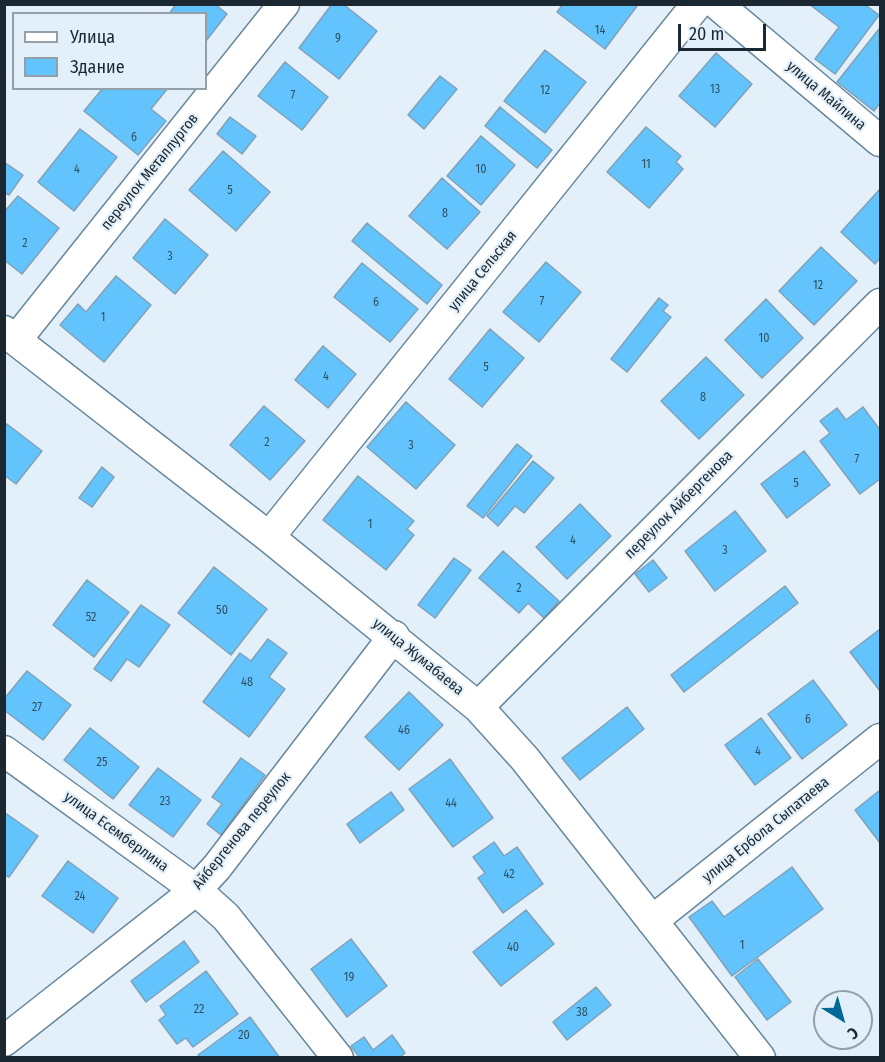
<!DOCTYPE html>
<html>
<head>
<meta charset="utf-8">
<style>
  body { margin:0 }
  #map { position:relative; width:885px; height:1062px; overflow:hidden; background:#e3f0fa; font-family:"Fira Sans Condensed",sans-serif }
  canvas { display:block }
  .frame { position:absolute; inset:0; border:6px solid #1b2831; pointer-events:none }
  .legend { position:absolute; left:12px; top:12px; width:195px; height:78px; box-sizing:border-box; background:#e3f0fa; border:2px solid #93a0aa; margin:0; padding:8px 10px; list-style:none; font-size:18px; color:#1b2831 }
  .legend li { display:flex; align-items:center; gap:12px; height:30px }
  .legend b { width:30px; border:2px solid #93a0aa }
  .north { position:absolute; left:813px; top:990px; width:60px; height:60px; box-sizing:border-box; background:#e3f0fa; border:2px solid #93a0aa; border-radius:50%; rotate:143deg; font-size:16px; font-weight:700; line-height:24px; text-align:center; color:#1b2831 }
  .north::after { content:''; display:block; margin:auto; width:21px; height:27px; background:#016997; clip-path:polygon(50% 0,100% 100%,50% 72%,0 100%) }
  .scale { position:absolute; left:678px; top:24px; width:88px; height:27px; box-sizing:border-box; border:3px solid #1b2831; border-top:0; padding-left:8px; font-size:18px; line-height:21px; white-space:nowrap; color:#1b2831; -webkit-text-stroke:4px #e3f0fa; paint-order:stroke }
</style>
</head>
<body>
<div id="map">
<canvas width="885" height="1062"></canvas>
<div class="frame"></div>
<ul class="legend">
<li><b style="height:8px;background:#fff"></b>Улица</li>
<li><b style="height:16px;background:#63c4fd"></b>Здание</li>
</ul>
<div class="north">С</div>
<div class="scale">20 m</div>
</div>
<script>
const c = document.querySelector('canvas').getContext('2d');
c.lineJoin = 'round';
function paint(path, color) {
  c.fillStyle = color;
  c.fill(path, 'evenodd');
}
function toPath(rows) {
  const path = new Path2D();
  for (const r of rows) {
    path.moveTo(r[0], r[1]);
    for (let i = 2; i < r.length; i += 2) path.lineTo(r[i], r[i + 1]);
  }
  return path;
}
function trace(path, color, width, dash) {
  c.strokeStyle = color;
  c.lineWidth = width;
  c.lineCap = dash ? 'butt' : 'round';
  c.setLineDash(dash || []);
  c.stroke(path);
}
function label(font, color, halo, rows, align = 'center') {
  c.font = font + ' "Fira Sans Condensed",sans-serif';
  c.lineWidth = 4.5;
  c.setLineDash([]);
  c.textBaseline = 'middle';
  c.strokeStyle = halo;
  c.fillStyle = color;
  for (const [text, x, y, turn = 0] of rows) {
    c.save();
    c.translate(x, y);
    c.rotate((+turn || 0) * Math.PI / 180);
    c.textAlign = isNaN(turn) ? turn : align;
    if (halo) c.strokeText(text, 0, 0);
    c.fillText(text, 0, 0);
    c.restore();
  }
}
const building = toPath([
  [176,4,215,4,227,14,206,41,206,14,169,14,176,4],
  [332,4,343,4,377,31,339,79,299,48,332,4],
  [563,4,636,4,637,6,605,49,557,12,563,4],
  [809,4,864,4,879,15,835,74,815,59,839,27,809,4],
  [879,29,880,103,874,111,837,82,879,29],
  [545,50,586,82,545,133,504,101,545,50],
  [716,53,752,84,715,127,679,96,716,53],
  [285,62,328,97,302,130,258,96,285,62],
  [440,76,457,89,424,129,408,115,440,76],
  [103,88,168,88,151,109,166,121,138,155,84,111,103,88],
  [500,107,552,150,537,168,485,126,500,107],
  [230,117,256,136,242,154,217,134,230,117],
  [646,127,681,156,676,162,683,169,649,208,607,172,646,127],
  [80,129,117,157,74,211,38,182,80,129],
  [481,136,515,165,481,205,447,176,481,136],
  [223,151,270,192,236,231,189,190,223,151],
  [4,162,23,175,9,195,4,192,4,162],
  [442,178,480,212,447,249,409,216,442,178],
  [880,189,880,258,875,264,841,232,880,189],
  [18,196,59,228,22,274,4,260,4,212,18,196],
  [165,219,208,255,175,294,133,258,165,219],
  [367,223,442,285,427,304,352,241,367,223],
  [821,247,857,281,814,325,779,291,821,247],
  [546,262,581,292,539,342,503,312,546,262],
  [362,263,418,309,390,342,334,297,362,263],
  [116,276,151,305,104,362,60,325,78,304,86,312,116,276],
  [659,298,668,305,663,311,671,317,627,372,611,359,659,298],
  [766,299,803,338,762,378,725,340,766,299],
  [490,329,524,358,482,407,449,379,490,329],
  [323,346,356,374,328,408,295,380,323,346],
  [706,357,744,395,699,439,661,401,706,357],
  [406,402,455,445,416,489,367,447,406,402],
  [264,406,305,441,270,480,230,445,264,406],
  [863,407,880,430,880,479,860,494,820,441,830,433,820,421,837,408,846,420,863,407],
  [7,424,42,451,16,484,4,475,4,427,7,424],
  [517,444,532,456,483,518,467,506,517,444],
  [804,451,830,485,787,518,761,484,804,451],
  [533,461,554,478,524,513,515,506,498,526,487,516,533,461],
  [102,467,114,477,92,507,79,498,102,467],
  [358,476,414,521,407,529,414,535,386,570,323,520,358,476],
  [580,504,611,536,567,579,536,547,580,504],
  [735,511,766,551,715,591,685,551,735,511],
  [503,551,559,601,544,618,528,603,519,613,479,578,503,551],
  [454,558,471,570,435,618,418,605,454,558],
  [653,560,667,578,649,592,635,574,653,560],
  [214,567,267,609,231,655,178,613,214,567],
  [87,580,129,612,94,657,53,625,87,580],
  [785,586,798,603,684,692,671,675,785,586],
  [141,605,170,625,139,667,127,659,111,681,94,669,141,605],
  [880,629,880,691,850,652,880,629],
  [268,639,287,653,269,677,285,689,249,737,203,702,240,653,251,661,268,639],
  [27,671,71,705,43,740,4,710,4,699,27,671],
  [813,680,847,725,802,759,768,714,813,680],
  [409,692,443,725,399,770,365,737,409,692],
  [627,707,644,729,580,780,562,758,627,707],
  [761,718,791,758,755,785,725,745,761,718],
  [90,728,139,767,113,799,64,760,90,728],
  [241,758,265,775,221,835,207,824,222,804,212,797,241,758],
  [450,759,493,818,453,847,409,789,450,759],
  [158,768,201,800,173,837,129,805,158,768],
  [880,790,880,843,855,810,880,790],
  [391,792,404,810,360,843,347,824,391,792],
  [4,812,38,836,9,877,4,875,4,812],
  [494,842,504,856,517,847,543,884,503,913,478,878,485,873,473,857,494,842],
  [68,861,118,898,93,933,42,896,68,861],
  [792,867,823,909,732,976,689,917,712,901,724,917,792,867],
  [526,910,554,944,501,986,473,952,526,910],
  [351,939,387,986,347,1017,311,969,351,939],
  [184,941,199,962,146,1002,131,981,184,941],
  [758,959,791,1002,767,1020,735,977,758,959],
  [206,971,238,1014,193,1047,186,1038,177,1044,159,1020,166,1015,160,1006,206,971],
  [596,987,611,1005,567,1040,553,1022,596,987],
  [250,1017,280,1058,200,1058,198,1055,250,1017],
  [392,1035,405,1053,399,1058,360,1058,351,1046,364,1037,373,1050,392,1035]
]);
paint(building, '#63c4fd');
trace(building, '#80a1b6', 1.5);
const street = toPath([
  [717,4,880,141],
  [4,331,269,537,478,707,525,759,760,1058],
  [16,340,284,4],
  [269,537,697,4],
  [478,707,880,304],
  [4,751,196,890,226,917,338,1058],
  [652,921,880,739],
  [4,1041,196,890,217,867,394,636]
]);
trace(street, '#67879c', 33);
trace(street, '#fff', 30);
label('12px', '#2d4f64', null, [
  ["14",600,31],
  ["9",338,39],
  ["13",715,90],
  ["12",545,91],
  ["7",293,96],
  ["6",134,138],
  ["11",646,165],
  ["4",77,170],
  ["10",481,170],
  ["5",230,191],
  ["8",445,214],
  ["2",25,244],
  ["3",170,257],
  ["12",818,286],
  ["7",542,302],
  ["6",376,303],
  ["1",103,318],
  ["10",764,339],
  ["5",486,368],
  ["4",326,377],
  ["8",703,398],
  ["2",267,443],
  ["3",411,446],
  ["7",857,460],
  ["5",796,484],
  ["1",370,525],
  ["4",573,541],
  ["3",725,551],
  ["2",519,589],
  ["50",222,611],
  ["52",91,618],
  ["48",247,683],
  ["27",37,708],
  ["6",808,720],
  ["46",404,731],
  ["4",758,752],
  ["25",102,763],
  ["23",165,802],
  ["44",451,804],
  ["42",509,875],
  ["24",80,897],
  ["1",742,946],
  ["40",513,948],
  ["19",349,978],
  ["22",199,1010],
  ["38",582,1013],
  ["20",244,1036]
]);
label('15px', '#1b2831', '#e3f0fa', [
  ["улица Майлина",826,96,40],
  ["переулок Металлургов",150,172,-51],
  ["улица Сельская",483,271,-51],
  ["переулок Айбергенова",679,505,-45],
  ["улица Жумабаева",418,657,39],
  ["улица Ербола Сыпатаева",766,830,-39],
  ["Айбергенова переулок",242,831,-51],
  ["улица Есемберлина",116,832,36]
]);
</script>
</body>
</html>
